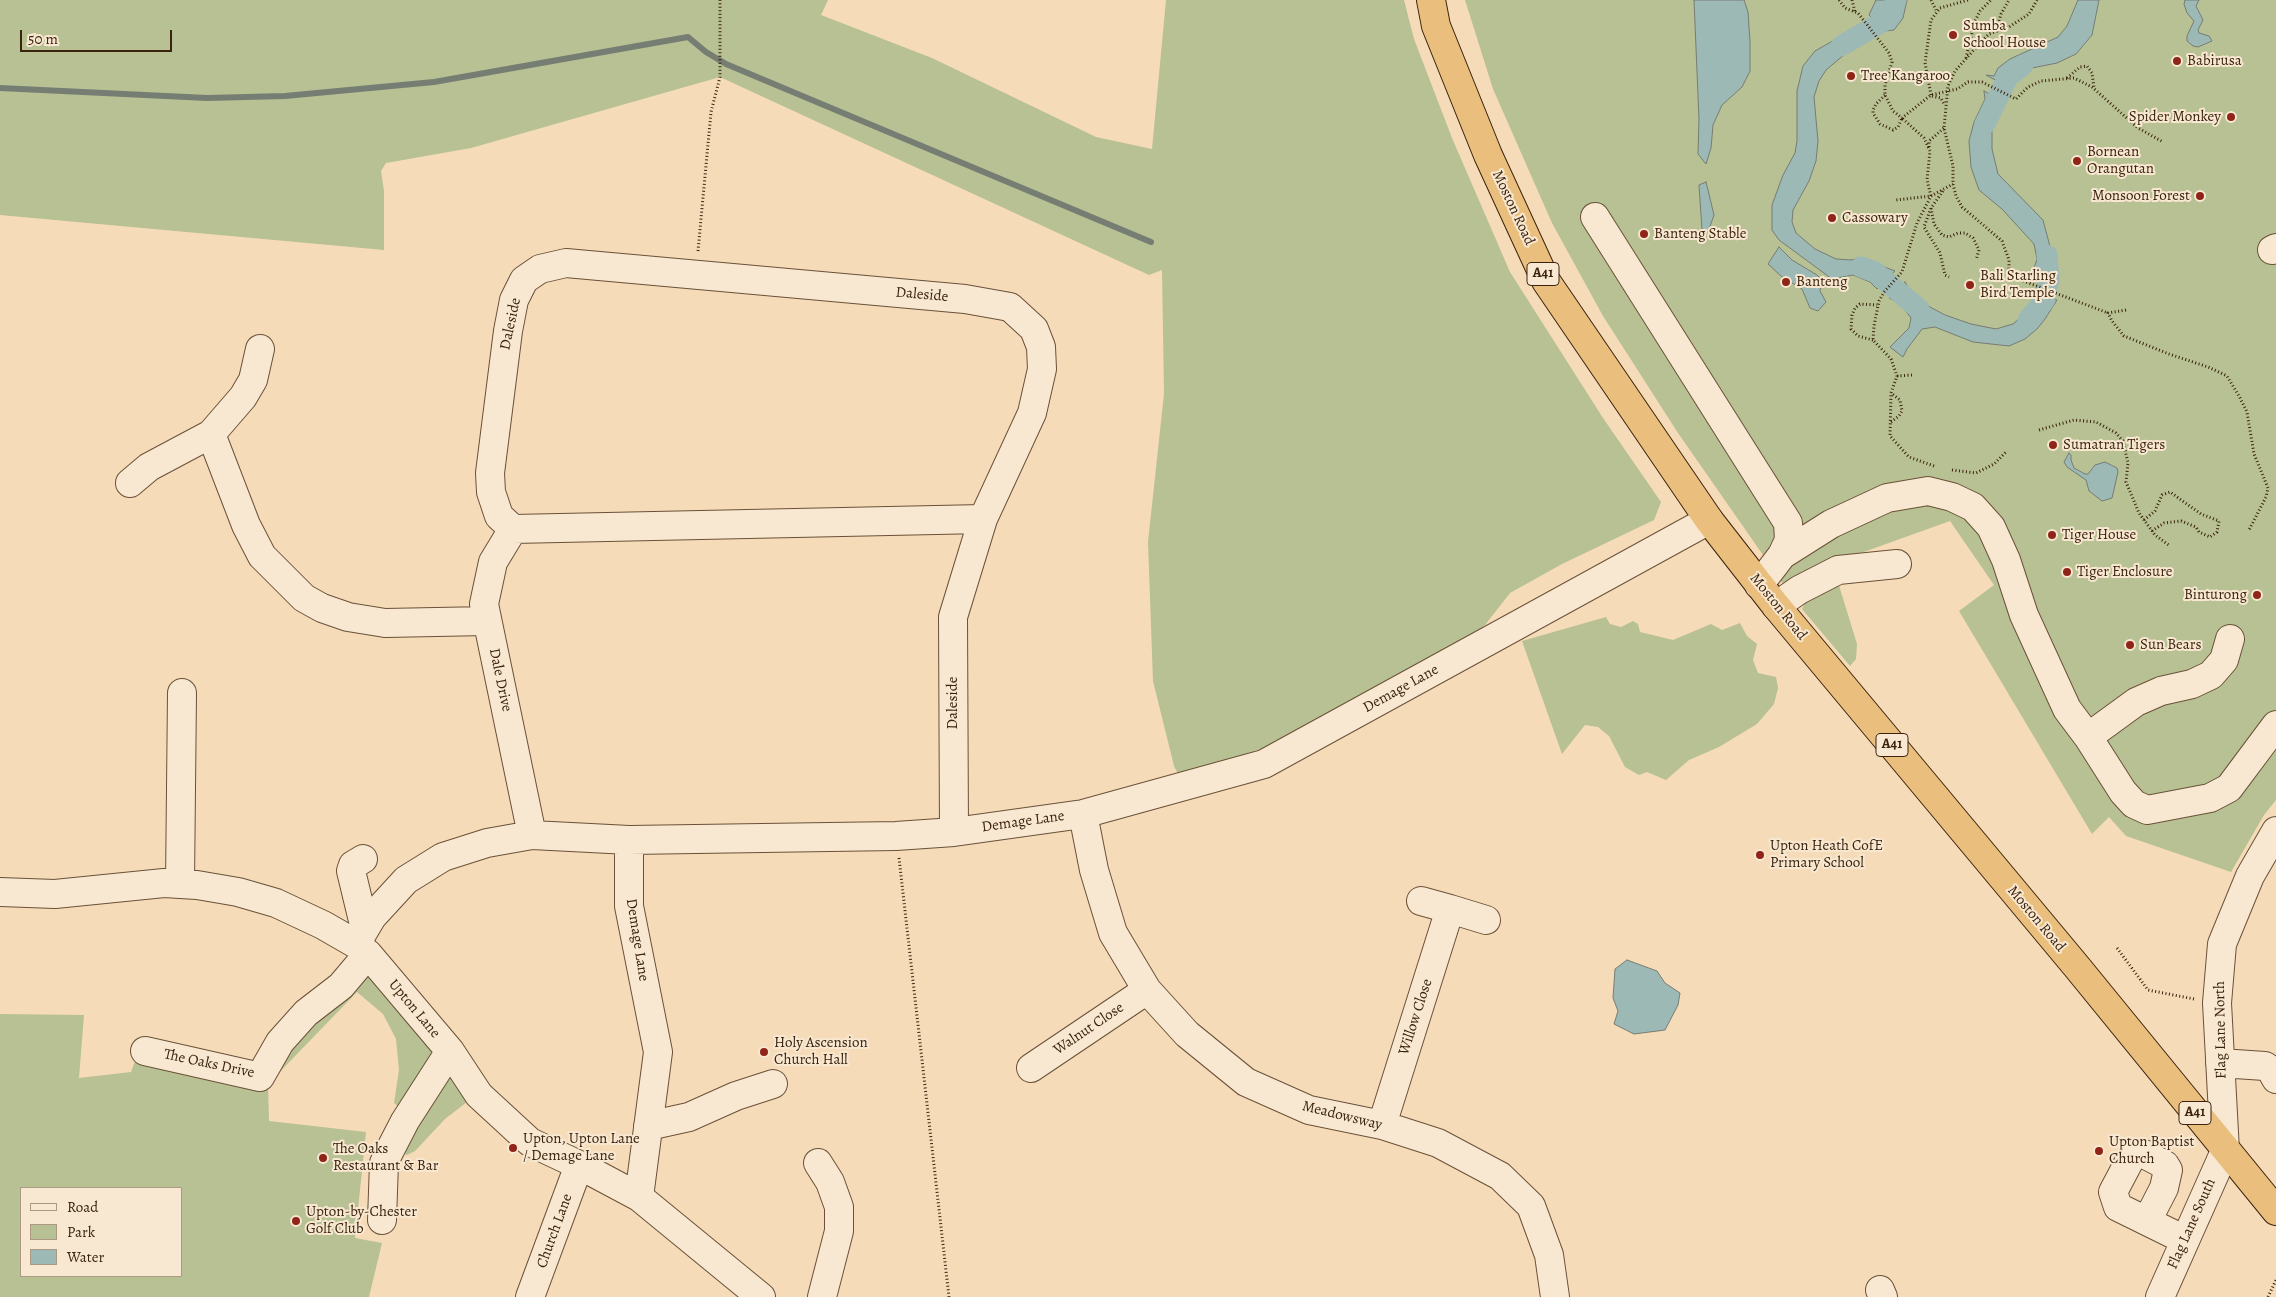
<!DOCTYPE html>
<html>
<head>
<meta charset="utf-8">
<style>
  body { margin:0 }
  #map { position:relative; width:2276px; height:1297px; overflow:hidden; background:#f5dbb8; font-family:Alegreya,serif }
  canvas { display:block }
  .legend { position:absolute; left:20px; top:1187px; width:162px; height:90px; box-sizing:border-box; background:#f8e8d1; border:1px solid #ac9983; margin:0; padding:6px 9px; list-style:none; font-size:15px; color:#3b230e }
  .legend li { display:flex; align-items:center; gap:10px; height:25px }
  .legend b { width:25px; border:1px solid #ac9983 }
  .scale { position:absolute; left:20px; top:30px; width:152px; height:22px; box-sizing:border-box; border:2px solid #3b230e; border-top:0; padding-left:6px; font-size:15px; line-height:18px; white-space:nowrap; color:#3b230e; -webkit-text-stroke:4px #f8e8d1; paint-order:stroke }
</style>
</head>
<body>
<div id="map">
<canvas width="2276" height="1297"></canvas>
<ul class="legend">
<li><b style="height:6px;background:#f8e8d1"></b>Road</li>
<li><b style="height:14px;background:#b7c193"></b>Park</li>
<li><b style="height:14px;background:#9db9b6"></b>Water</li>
</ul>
<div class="scale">50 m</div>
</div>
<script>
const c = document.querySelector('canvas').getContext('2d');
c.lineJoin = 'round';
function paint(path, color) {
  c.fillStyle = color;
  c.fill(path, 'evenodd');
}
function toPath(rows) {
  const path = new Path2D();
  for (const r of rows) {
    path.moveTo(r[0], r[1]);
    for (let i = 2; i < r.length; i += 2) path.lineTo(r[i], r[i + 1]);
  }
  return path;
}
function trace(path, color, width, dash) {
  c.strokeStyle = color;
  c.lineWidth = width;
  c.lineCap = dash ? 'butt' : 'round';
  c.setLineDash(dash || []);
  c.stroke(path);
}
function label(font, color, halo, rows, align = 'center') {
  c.font = font + ' Alegreya,serif';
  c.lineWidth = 4;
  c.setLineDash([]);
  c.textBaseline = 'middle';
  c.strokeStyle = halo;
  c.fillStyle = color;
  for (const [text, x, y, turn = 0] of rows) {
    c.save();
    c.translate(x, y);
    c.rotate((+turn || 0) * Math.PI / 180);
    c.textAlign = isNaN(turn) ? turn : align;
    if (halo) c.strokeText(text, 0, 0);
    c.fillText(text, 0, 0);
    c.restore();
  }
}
paint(toPath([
  [0,0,828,0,821,15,932,58,1096,137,1152,149,1166,0,1404,0,1414,39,1452,138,1510,272,1603,418,1661,502,1654,520,1562,564,1510,593,1485,625,1448,654,1269,746,1179,776,1174,766,1153,681,1148,542,1164,394,1162,270,1149,275,720,77,471,148,386,163,381,171,384,191,384,250,0,215],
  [1465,0,2276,0,2276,800,2264,815,2231,872,2126,836,2109,817,2092,834,1959,611,1994,585,1950,521,1833,563,1786,588,1678,433,1603,316,1552,223,1493,89],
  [1837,579,1857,644,1856,659,1850,666,1802,609,1810,592],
  [1606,617,1610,624,1621,627,1633,621,1638,624,1640,632,1673,640,1711,624,1722,630,1740,623,1747,636,1757,644,1753,660,1758,673,1776,677,1778,688,1774,704,1757,724,1719,747,1689,760,1666,780,1647,772,1639,775,1625,767,1609,736,1598,727,1585,725,1562,754,1522,641],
  [359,971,370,972,432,1048,434,1062,400,1108,394,1103,399,1070,396,1039,383,1014,357,992,268,1084,269,1121,366,1132,355,1238,382,1243,369,1297,0,1297,0,1014,84,1015,79,1078,131,1072,135,1061,157,1062,253,1083],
  [21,1188,181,1188,181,1276,21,1276],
  [444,1074,453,1075,464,1089,467,1102,445,1119,415,1151,407,1155,401,1152]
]), '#b7c193');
const water = toPath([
  [1694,0,1744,0,1748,12,1750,42,1750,71,1742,87,1722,105,1713,125,1711,148,1706,164,1698,154,1699,119,1694,0],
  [1876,0,1907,0,1903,18,1894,30,1885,31,1869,15,1876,0],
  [2078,0,2099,0,2092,35,2076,54,2057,63,2027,69,2010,88,1986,75,1994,76,1998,68,2010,59,2058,37,2067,26,2078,0],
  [2185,0,2199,0,2196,6,2203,20,2198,30,2199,33,2209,36,2212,41,2198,47,2193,46,2187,41,2187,36,2194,21,2187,13,2184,4,2185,0],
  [1859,26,1872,38,1845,54,1826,70,1819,81,1814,97,1818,141,1816,161,1809,181,1793,210,1792,222,1796,233,1815,249,1836,259,1851,260,1861,258,1895,271,1877,289,1870,282,1853,275,1832,279,1779,240,1772,230,1772,205,1783,175,1795,153,1797,141,1797,91,1803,66,1815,51,1859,26],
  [1984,91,2005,102,1992,128,1992,149,1998,174,2043,220,2056,269,2057,286,2031,277,2037,259,2034,244,2002,209,1979,190,1971,167,1969,141,1974,122,1985,99,1984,91],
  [1706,182,1714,215,1708,232,1702,230,1699,185,1706,182],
  [1779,247,1792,260,1817,275,1822,280,1820,291,1826,302,1818,311,1810,308,1802,289,1781,276,1768,264,1779,247],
  [1905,282,1915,299,1945,315,1971,324,1996,329,2013,324,2028,311,2037,295,2057,300,2045,319,2037,329,2025,339,2009,346,1973,342,1935,327,1922,329,1907,349,1903,357,1890,347,1909,328,1911,318,1901,304,1889,298,1905,282],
  [2069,453,2071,455,2071,460,2074,468,2085,474,2088,474,2095,465,2105,462,2117,468,2118,472,2112,498,2102,501,2089,491,2086,480,2067,467,2064,462,2069,453],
  [1627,960,1657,971,1665,983,1680,993,1678,1005,1665,1030,1634,1034,1614,1024,1618,1011,1613,998,1615,969,1627,960]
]);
paint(water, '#9db9b6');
trace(water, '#767d73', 1);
trace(toPath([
  [0,88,207,98,285,96,434,82,688,37,706,52,726,64,1151,242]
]), '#767d73', 6);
trace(toPath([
  [1841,46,1889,18,1896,0],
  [1985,124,2008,77,2023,65],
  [1861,267,1875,272,1919,309],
  [2028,320,2044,301,2049,280,2047,255]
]), '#9db9b6', 21);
const minor = toPath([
  [1595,217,1788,523,1789,540,1782,555],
  [2272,250,2276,248],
  [211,434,246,525,262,556,304,598,322,608,348,617,385,623,487,621],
  [130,483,149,467,211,434,243,397,253,380,260,349],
  [513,529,493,562,484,604,532,835],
  [1759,585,1782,555,1831,524,1887,498,1928,491,1952,497,1973,507,1991,527,2006,560,2024,615,2067,709,2088,737,2123,792,2134,804,2147,810,2210,798,2229,788,2276,725],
  [1776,606,1799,590,1838,570,1897,564],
  [2088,737,2136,702,2161,691,2192,684,2211,675,2224,660,2230,639],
  [1083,814,1094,870,1113,933,1147,990,1187,1034,1246,1082,1309,1110,1382,1125,1438,1143,1500,1176,1531,1206,1549,1255,1555,1297],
  [954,832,953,617,983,519,513,529,499,516,491,492,490,473,508,331,514,300,524,280,540,269,566,263,965,299,1010,307,1034,329,1041,347,1042,369,1032,413,983,519],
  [363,859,353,865,351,871,365,929],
  [180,884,182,693],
  [0,892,55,894,164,883,197,885,238,892,276,903,323,925,356,944,368,954,450,1051,479,1095,530,1142,579,1165,639,1197,761,1297],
  [1421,901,1450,909],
  [356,944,372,917,406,880,443,857,487,843,532,835,629,840],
  [145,1051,260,1077,280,1042,306,1013,341,986,368,954],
  [2220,1063,2265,1066,2271,1070,2276,1079],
  [1031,1068,1147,990],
  [1382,1125,1450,909,1486,920],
  [648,1126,689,1117,736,1096,773,1084],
  [818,1163,830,1182,839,1207,839,1231,822,1297],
  [639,1197,658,1052,629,906,629,840,896,836,954,832,1083,814,1264,764,1709,520],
  [382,1220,384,1163,389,1152,405,1121,450,1051],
  [2147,1221,2164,1188,2168,1170,2165,1165,2144,1154,2137,1154,2132,1156,2113,1192,2118,1207,2185,1240],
  [1880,1290,1883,1297],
  [530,1297,579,1165],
  [2160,1297,2225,1151,2217,1003,2222,944,2250,876,2276,831]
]);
const highway = toPath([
  [1431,0,1436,26,1488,155,1546,281,1709,520,1776,606,2077,967,2276,1211]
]);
trace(minor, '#6a5138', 30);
trace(highway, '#3b230e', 30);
trace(toPath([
  [1839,0,1845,8,1858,13,1889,53,1892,62,1885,85,1885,95,1893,111,1902,118,1931,95,1957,89,1968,82,1982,82,2016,99,2028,87,2041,81,2074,78,2092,87,2138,128,2163,142],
  [1852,0,1855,12],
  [1931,0,1936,10],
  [2037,0,2029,14,2009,27,1989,34,1980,43,1955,71,1948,86,1944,128,1953,166,1953,184,1956,196,1962,207,2002,241,2009,260,2009,269,2013,277,2108,313],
  [1996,31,2001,14,2009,0],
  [1966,58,1975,21,1980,11,1991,0],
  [2067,78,2080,67,2087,66,2092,73,2094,88],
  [1885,95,1876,104,1873,110,1873,113,1880,124,1893,130,1898,127,1902,118,1924,138,1930,151,1927,180,1931,196,1896,200],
  [1931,95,1925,63,1931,20,1940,8,1968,0],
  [1932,96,1941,98,1944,104],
  [1929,147,1929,141,1944,128],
  [1943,191,1931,208,1924,227,1940,253,1945,275,1949,277],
  [1931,208,1934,224,1942,235,1949,237,1958,233,1965,233,1973,238,1979,250,1976,260],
  [698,251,711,112,720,77,720,0],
  [2126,310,2108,313,2112,321,2124,336,2169,354,2208,367,2227,376,2239,396,2247,412,2254,454,2268,488,2266,497,2249,530],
  [1873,340,1858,336,1851,329,1852,315,1855,308,1860,304,1877,305],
  [1897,376,1913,375],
  [1891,422,1899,416,1902,411,1900,400,1891,393],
  [2039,430,2074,420,2096,422,2116,433,2123,441,2128,463,2126,482,2139,513,2155,535,2170,546],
  [1934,466,1909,457,1890,436,1891,393,1897,376,1891,359,1873,340,1874,326,1879,301,1884,292,1902,272,1917,223,1931,196,1953,184],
  [1952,470,1976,473,1994,464,2007,451],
  [2144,520,2155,511,2162,495,2170,492,2201,514,2219,521,2217,532,2210,537,2199,532,2196,527,2181,521,2164,523,2152,531],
  [899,858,949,1297],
  [2117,948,2148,990,2194,999],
  [2268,1297,2276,1280]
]), '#3b230e', 3, [1, 2.5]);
trace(minor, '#f8e8d1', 28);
trace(highway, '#eabe7c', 28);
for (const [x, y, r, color] of [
  [1953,35,5,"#8f2418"],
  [2177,61,5,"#8f2418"],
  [1851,76,5,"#8f2418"],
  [2231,117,5,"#8f2418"],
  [2077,161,5,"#8f2418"],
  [2200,196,5,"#8f2418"],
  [1832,218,5,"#8f2418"],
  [1644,234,5,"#8f2418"],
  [1786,282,5,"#8f2418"],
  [1970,285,5,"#8f2418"],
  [2053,445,5,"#8f2418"],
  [2052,535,5,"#8f2418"],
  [2067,572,5,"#8f2418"],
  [2257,595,5,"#8f2418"],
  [2130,645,5,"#8f2418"],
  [1760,855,5,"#8f2418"],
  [764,1052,5,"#8f2418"],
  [513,1148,5,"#8f2418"],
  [2099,1151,5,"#8f2418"],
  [323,1158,5,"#8f2418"],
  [296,1221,5,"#8f2418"]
]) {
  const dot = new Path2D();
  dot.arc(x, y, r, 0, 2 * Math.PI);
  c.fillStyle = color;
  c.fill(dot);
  trace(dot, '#f8e8d1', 2);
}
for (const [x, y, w] of [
  [1543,274,32],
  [1892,745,32],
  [2195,1113,32]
]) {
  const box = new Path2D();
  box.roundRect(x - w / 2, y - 11.5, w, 23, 4);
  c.fillStyle = '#f8e8d1';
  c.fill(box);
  trace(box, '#3b230e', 1);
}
label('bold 14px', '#3b230e', null, [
  ["A41",1543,274],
  ["A41",1892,745],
  ["A41",2195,1113]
]);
label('15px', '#3b230e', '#f8e8d1', [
  ["Sumba",1963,26],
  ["School House",1963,43],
  ["Babirusa",2187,61],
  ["Tree Kangaroo",1861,76],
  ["Spider Monkey",2221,117,"right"],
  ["Bornean",2087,152],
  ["Orangutan",2087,169],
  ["Monsoon Forest",2190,196,"right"],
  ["Cassowary",1842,218],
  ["Banteng Stable",1654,234],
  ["Bali Starling",1980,276],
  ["Bird Temple",1980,293],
  ["Banteng",1796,282],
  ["Sumatran Tigers",2063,445],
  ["Tiger House",2062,535],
  ["Tiger Enclosure",2077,572],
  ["Binturong",2247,595,"right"],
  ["Sun Bears",2140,645],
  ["Upton Heath CofE",1770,846],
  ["Primary School",1770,863],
  ["Holy Ascension",774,1043],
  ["Church Hall",774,1060],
  ["Upton, Upton Lane",523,1139],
  ["/ Demage Lane",523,1156],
  ["Upton Baptist",2109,1142],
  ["Church",2109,1159],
  ["The Oaks",333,1149],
  ["Restaurant & Bar",333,1166],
  ["Upton-by-Chester",306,1212],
  ["Golf Club",306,1229]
], 'left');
label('15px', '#3b230e', '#f8e8d1', [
  ["Moston Road",1513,208,65],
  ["Daleside",922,295,5],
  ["Daleside",511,324,-78],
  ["Moston Road",1778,607,51],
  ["Dale Drive",500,680,78],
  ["Demage Lane",1401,689,-29],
  ["Daleside",953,703,-90],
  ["Demage Lane",1023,822,-8],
  ["Moston Road",2036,919,50],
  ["Demage Lane",637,940,81],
  ["Upton Lane",414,1009,50],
  ["Willow Close",1416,1017,-72],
  ["Walnut Close",1089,1029,-34],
  ["Flag Lane North",2221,1030,-91],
  ["The Oaks Drive",209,1064,12],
  ["Meadowsway",1342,1116,14],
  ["Flag Lane South",2192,1224,-66],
  ["Church Lane",555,1231,-70]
]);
</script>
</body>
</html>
